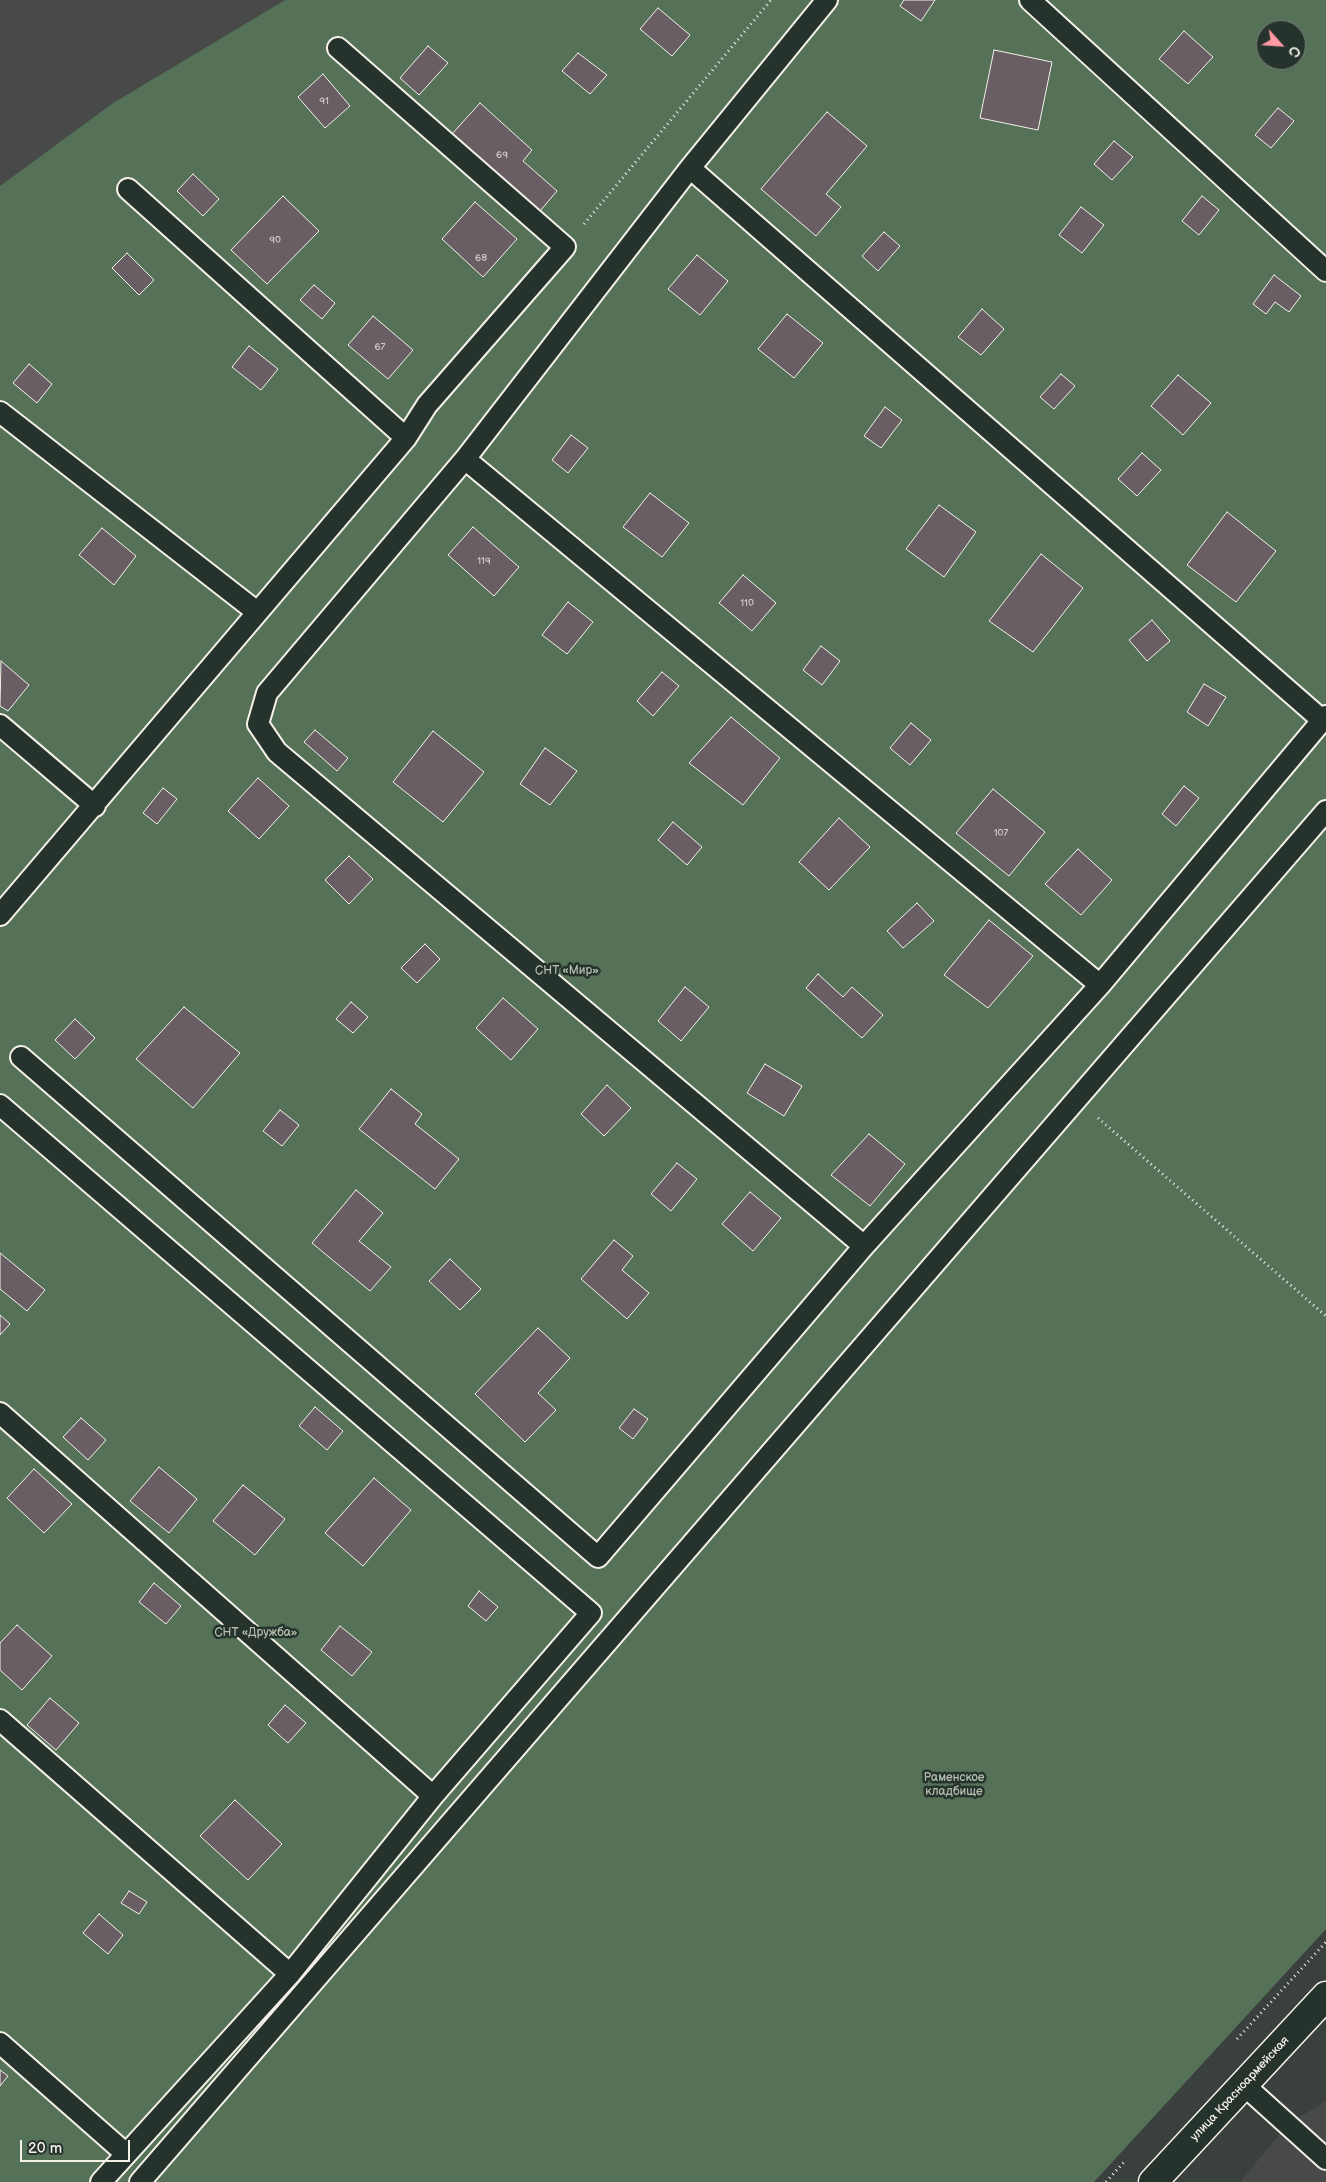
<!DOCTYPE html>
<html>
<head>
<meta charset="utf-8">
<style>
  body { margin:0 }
  #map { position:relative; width:1326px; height:2182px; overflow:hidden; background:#3a403e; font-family:"Balsamiq Sans",sans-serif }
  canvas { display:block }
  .north { position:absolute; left:1256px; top:20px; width:50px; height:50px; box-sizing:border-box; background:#26332d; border:1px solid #787f78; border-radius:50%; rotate:116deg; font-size:14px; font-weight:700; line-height:20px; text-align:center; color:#f4f1e8 }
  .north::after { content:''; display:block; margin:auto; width:18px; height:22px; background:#ff9aa2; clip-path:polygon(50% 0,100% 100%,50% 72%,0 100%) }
  .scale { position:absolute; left:20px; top:2140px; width:110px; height:22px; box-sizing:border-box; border:2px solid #f4f1e8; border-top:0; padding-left:6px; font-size:15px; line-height:18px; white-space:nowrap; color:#f4f1e8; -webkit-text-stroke:4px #26332d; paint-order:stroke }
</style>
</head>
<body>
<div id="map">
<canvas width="1326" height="2182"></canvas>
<div class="north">С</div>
<div class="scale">20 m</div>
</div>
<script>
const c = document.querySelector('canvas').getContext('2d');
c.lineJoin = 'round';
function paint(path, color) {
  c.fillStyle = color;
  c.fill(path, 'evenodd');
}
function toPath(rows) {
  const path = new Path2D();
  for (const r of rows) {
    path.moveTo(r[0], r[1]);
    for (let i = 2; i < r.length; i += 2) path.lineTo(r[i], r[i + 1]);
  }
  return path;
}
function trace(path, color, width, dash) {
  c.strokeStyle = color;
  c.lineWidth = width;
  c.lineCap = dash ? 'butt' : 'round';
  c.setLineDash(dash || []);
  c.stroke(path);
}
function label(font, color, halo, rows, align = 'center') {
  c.font = font + ' "Balsamiq Sans",sans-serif';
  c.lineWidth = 5;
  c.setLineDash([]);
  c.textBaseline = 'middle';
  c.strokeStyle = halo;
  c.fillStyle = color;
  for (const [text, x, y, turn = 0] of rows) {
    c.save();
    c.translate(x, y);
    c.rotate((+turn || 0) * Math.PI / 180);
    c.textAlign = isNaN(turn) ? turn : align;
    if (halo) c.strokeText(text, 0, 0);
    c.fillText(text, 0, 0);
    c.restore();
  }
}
paint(toPath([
  [0,0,285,0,113,103,0,186],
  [1326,2101,1326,2182,1240,2182,1288,2124]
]), '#484949');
paint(toPath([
  [285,0,1326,0,1326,1929,1094,2182,0,2182,0,186,113,103],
  [1266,30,1296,30,1296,60,1266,60]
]), '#557158');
const building = toPath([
  [904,0,935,0,921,21,900,6,904,0],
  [658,8,690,35,672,56,640,29,658,8],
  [1184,31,1213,57,1188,84,1159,59,1184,31],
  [428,46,448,63,419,95,400,78,428,46],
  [994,50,1052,62,1038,130,980,118,994,50],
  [578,53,607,75,590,94,562,71,578,53],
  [323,74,350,106,325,128,298,97,323,74],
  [480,103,532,150,523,161,557,191,540,211,452,134,480,103],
  [1278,108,1294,121,1271,148,1255,135,1278,108],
  [827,112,867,146,826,194,841,207,816,236,761,189,827,112],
  [1114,141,1133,157,1112,180,1094,164,1114,141],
  [193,174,219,199,203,216,177,191,193,174],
  [283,196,319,231,267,284,231,250,283,196],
  [1202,196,1219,210,1199,235,1182,221,1202,196],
  [475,202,517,239,483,277,442,239,475,202],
  [1081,207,1104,225,1082,253,1059,235,1081,207],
  [884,232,900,246,878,271,862,256,884,232],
  [127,253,154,280,139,295,112,268,127,253],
  [697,255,728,281,700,315,668,289,697,255],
  [1274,275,1301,296,1289,312,1275,302,1266,314,1253,304,1274,275],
  [314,285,335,303,322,319,300,300,314,285],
  [982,309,1004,329,981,355,958,337,982,309],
  [787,314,823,343,794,378,758,349,787,314],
  [373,316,413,350,388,379,348,345,373,316],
  [249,346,278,369,261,390,232,367,249,346],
  [29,364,52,384,37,403,13,383,29,364],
  [1061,374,1075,386,1054,409,1040,397,1061,374],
  [1178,375,1211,403,1183,435,1151,406,1178,375],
  [885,407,902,420,881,448,864,436,885,407],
  [571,435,588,448,568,473,552,460,571,435],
  [1142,453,1161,470,1137,496,1118,479,1142,453],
  [650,493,689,523,662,557,623,527,650,493],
  [939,505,976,532,944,577,906,549,939,505],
  [1227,512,1276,551,1236,602,1187,565,1227,512],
  [473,527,519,567,494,596,448,555,473,527],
  [102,528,136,556,114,585,79,555,102,528],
  [1041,554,1083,588,1033,652,989,621,1041,554],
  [743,575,776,603,752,631,719,603,743,575],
  [568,602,593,622,567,654,542,635,568,602],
  [1152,620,1170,641,1147,661,1129,640,1152,620],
  [821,646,840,661,822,685,803,670,821,646],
  [1,661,29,685,8,711,0,706,1,661],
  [662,672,679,686,653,716,637,701,662,672],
  [1204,684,1226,697,1208,726,1187,712,1204,684],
  [731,717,780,758,743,805,689,763,731,717],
  [911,723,931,740,910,765,890,748,911,723],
  [315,730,348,758,337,771,304,742,315,730],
  [433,731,484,772,443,822,393,782,433,731],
  [545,748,577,771,550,805,520,784,545,748],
  [258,778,289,806,259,839,228,811,258,778],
  [1184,786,1199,798,1176,826,1162,814,1184,786],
  [163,788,177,799,157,824,143,813,163,788],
  [993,789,1045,832,1009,876,956,833,993,789],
  [839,818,870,847,829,890,799,862,839,818],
  [673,822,702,847,687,865,658,840,673,822],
  [1078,849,1112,880,1081,915,1045,884,1078,849],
  [349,856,373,879,349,904,325,880,349,856],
  [917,903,934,921,903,948,887,931,917,903],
  [989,920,1033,956,988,1008,944,975,989,920],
  [425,944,440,959,417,983,401,968,425,944],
  [818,974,843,997,852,987,883,1015,862,1038,806,988,818,974],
  [685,987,709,1007,681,1041,658,1021,685,987],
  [503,998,538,1029,511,1060,476,1028,503,998],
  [351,1002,368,1017,353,1033,336,1019,351,1002],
  [184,1007,240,1053,193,1108,136,1059,184,1007],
  [75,1019,95,1038,75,1059,55,1040,75,1019],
  [765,1064,802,1086,784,1116,747,1093,765,1064],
  [607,1085,631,1108,604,1136,581,1114,607,1085],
  [391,1089,422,1114,415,1124,459,1159,435,1189,359,1129,391,1089],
  [280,1110,299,1125,282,1146,263,1131,280,1110],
  [869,1134,905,1164,870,1206,831,1175,869,1134],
  [677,1163,697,1179,671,1211,651,1194,677,1163],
  [356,1190,383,1213,359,1241,391,1267,370,1291,312,1243,356,1190],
  [750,1192,781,1218,753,1251,722,1224,750,1192],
  [614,1240,633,1256,622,1270,649,1293,627,1319,581,1279,614,1240],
  [0,1253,45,1290,27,1311,0,1289,0,1253],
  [450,1259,481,1289,460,1310,429,1281,450,1259],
  [0,1315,10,1324,0,1335,0,1315],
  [538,1328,570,1358,538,1393,556,1410,525,1442,475,1394,538,1328],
  [315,1407,343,1431,327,1450,299,1426,315,1407],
  [634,1409,648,1419,633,1439,619,1428,634,1409],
  [81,1418,106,1440,88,1460,63,1437,81,1418],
  [159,1467,197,1499,169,1533,130,1501,159,1467],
  [34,1469,72,1504,44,1533,7,1498,34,1469],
  [374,1478,411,1510,363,1566,325,1533,374,1478],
  [243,1485,285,1519,255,1555,213,1521,243,1485],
  [154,1583,181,1606,166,1624,139,1602,154,1583],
  [479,1591,498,1607,486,1621,468,1606,479,1591],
  [17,1625,52,1656,22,1690,0,1670,0,1643,17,1625],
  [340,1626,372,1652,352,1676,321,1650,340,1626],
  [50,1698,79,1723,56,1750,27,1725,50,1698],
  [285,1705,306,1723,288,1743,268,1725,285,1705],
  [235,1800,282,1844,248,1880,200,1836,235,1800],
  [129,1891,147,1902,139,1914,121,1903,129,1891],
  [99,1914,123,1935,108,1954,83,1933,99,1914],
  [0,2070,8,2076,0,2086,0,2070]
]);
paint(building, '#685e64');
trace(building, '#f4f1e8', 1);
const service = toPath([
  [827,0,690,168,465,459,267,693,258,724,277,752,864,1246],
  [1030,0,1326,271],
  [690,168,1322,720],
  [128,189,406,438],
  [0,412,257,612],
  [465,459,1100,985],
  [0,725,95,806],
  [0,915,406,438,427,405,565,247,338,48],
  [21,1057,598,1557,864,1246,1100,985,1326,716],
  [0,1105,591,1613,433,1796,290,1974,101,2182],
  [0,1413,433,1796],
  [0,1720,290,1974],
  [0,2043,125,2153],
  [1244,2085,1326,2159],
  [140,2182,1326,811]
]);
const secondary = toPath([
  [1153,2182,1326,1996]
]);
trace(service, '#f4f1e8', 24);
trace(secondary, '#f4f1e8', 31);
trace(toPath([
  [584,224,771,0],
  [1098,1118,1326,1316],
  [1237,2039,1326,1942],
  [1106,2182,1124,2162]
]), '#f4f1e8', 3, [1, 4]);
trace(service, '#26332d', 20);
trace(secondary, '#26332d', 28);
label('10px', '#d1ccc7', null, [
  ["91",324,101],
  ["69",502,155],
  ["90",275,240],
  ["68",481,258],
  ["67",380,347],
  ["119",484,561],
  ["110",747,603],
  ["107",1001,833]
]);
label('12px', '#b4beae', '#26332d', [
  ["СНТ «Мир»",567,971],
  ["СНТ «Дружба»",256,1633],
  ["Раменское",954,1778],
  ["кладбище",954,1792]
]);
label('12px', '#f4f1e8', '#26332d', [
  ["улица Красноармейская",1240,2089,-47]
]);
</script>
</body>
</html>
